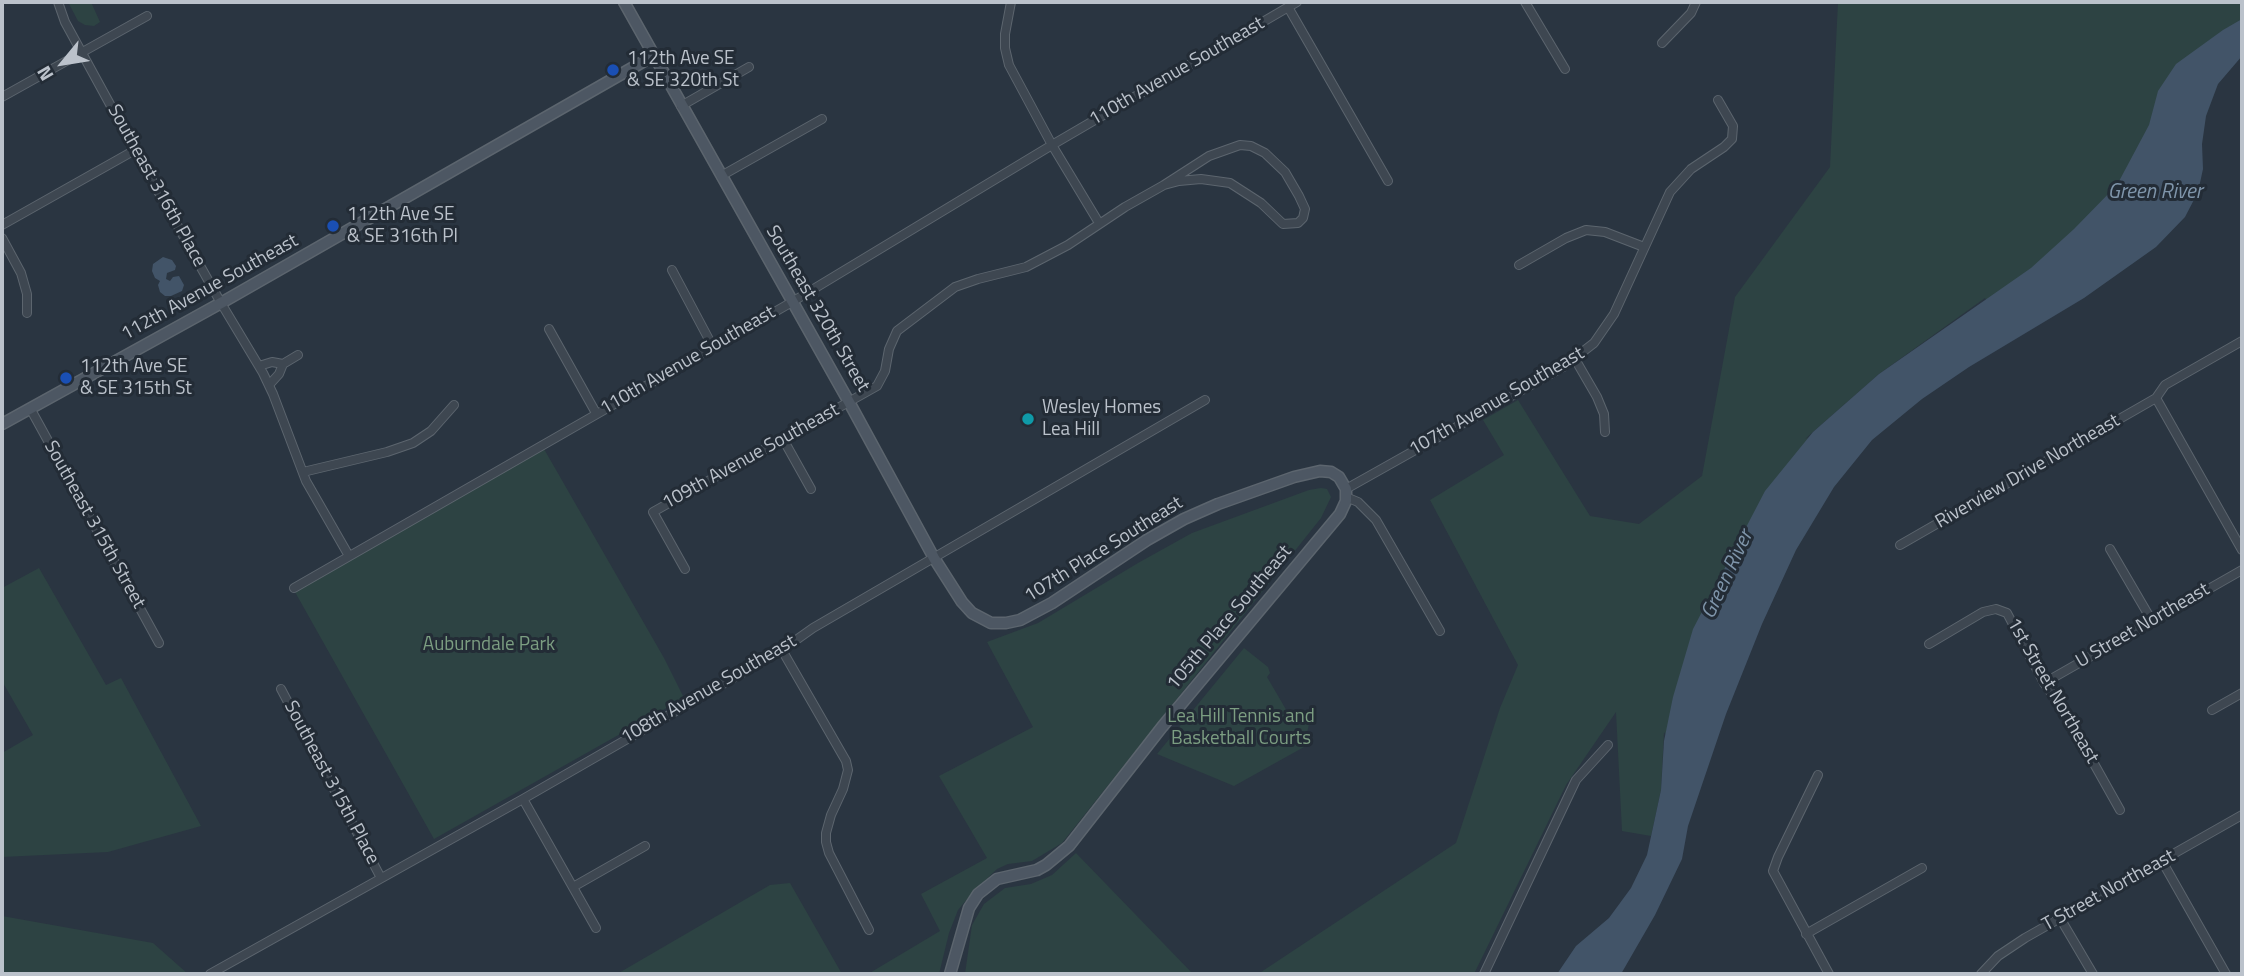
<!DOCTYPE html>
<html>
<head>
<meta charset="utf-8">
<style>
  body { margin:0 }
  #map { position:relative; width:2244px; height:976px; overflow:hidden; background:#2a3541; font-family:"Titillium Web",sans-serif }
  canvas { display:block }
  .frame { position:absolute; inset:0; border:4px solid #bbc2cb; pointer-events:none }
  .north { position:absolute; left:28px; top:28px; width:70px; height:70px; -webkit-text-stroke:5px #232c36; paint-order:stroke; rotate:240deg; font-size:19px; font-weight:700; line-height:28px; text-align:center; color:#bbc2cb }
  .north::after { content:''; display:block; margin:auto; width:24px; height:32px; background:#bbc2cb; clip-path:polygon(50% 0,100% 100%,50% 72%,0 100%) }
</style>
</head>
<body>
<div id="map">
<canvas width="2244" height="976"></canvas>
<div class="frame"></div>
<div class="north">N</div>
</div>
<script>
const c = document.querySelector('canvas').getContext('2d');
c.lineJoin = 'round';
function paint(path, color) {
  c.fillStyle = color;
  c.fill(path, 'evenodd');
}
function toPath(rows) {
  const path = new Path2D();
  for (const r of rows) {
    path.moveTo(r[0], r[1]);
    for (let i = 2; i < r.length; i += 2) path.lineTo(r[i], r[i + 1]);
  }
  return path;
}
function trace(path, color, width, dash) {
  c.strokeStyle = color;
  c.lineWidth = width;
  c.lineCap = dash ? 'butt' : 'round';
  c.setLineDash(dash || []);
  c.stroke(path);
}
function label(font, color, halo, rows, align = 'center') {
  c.font = font + ' "Titillium Web",sans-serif';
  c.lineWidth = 6;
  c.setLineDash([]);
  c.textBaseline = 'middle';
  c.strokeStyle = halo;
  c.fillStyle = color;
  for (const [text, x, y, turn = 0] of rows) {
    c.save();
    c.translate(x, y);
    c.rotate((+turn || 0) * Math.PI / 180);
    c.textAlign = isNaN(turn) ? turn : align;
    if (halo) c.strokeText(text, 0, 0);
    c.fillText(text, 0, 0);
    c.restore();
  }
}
paint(toPath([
  [68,2,91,2,100,22,94,26,85,25,78,21],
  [1838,2,2242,2,2242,23,2165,141,1996,317,1985,298,1879,374,1805,439,1858,413,1676,751,1664,732,1661,790,1651,836,1622,831,1616,712,1566,785,1474,974,1258,974,1456,843,1500,708,1518,665,1430,500,1504,455,1483,420,1518,400,1590,516,1639,524,1702,476,1735,297,1830,167],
  [544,449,664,658,684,698,434,839,295,592],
  [1321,488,1327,489,1331,497,1321,518,1062,843,1032,861,1008,864,997,869,973,892,958,910,949,933,939,974,868,974,940,931,921,894,987,858,939,776,1033,727,987,642,1038,623,1138,563,1192,533,1309,490],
  [39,568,106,685,121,678,201,826,108,852,2,857,2,753,33,735,2,681,2,588],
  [1244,648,1268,667,1270,673,1267,677,1291,718,1309,724,1304,747,1234,786,1157,754],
  [1076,853,1193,974,965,974,972,925,984,904,1005,888,1031,884,1052,875],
  [790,883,842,974,617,974,770,885],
  [2,916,153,943,188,974,2,974]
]), '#2d4343');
paint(toPath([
  [2242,19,2242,56,2218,84,2206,116,2202,144,2203,169,2198,192,2185,217,2156,247,2084,298,1969,367,1922,399,1872,440,1834,487,1796,550,1762,624,1726,714,1688,826,1682,859,1655,915,1621,974,1557,974,1576,946,1609,918,1631,888,1647,855,1661,790,1664,741,1673,697,1693,629,1765,491,1813,432,1879,374,2031,268,2074,229,2117,185,2149,125,2158,91,2176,64,2223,30],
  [163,257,172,260,176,266,175,270,167,273,166,279,170,281,173,277,179,276,184,285,182,291,171,296,165,296,160,292,158,285,160,281,155,278,152,271,153,264]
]), '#425468');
const street = toPath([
  [58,2,65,22,135,150,221,303,263,373,273,394,306,481,349,556],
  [1011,2,1005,34,1005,48,1009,65,1052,145,1099,223],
  [1525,2,1565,69],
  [1288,7,1388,181],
  [1662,43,1691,13,1696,2],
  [2,97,147,16],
  [681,106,749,67],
  [721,176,822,119],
  [2,225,135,150],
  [2,238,21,273,27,294,27,313],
  [1519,265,1566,238,1586,230,1605,232,1644,247],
  [672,270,713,347],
  [549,329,596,413],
  [1575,359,1597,397,1604,414,1605,432],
  [283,364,298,355],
  [259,366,272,362,283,364,279,374,269,385],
  [2156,398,2242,550],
  [30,408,159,643],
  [783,439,811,489],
  [303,472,387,452,413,443,431,431,454,405],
  [1346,489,1563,367,1594,343,1614,314,1670,192,1691,169,1724,147,1732,139,1733,126,1718,100],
  [1346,497,1358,502,1376,520,1440,631],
  [1900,545,2156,398,2165,385,2242,341],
  [2110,549,2152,621],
  [685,569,653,512,877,386,885,371,889,349,897,331,955,287,978,279,1026,267,1068,245,1125,207,1164,185,1179,181,1201,179,1230,183,1261,203,1283,224,1298,223,1303,218,1305,209,1299,196,1285,172,1265,153,1251,146,1240,145,1209,156,1164,185],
  [294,588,792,302,1052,145,1297,2],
  [1929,644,1983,612,1996,609,2007,613,2044,683,2065,712,2120,810],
  [782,650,846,761,848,770,843,789,831,815,826,833,826,842,829,853,869,930],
  [2044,683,2242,570],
  [281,689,381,878],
  [2212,710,2242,693],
  [1818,775,1778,857,1773,871,1829,974],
  [523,799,596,928],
  [2162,861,2226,974],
  [573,887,645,846],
  [2060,918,2093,974],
  [1806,934,1922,868],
  [210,974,523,799,782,650,813,628,1205,400],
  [1484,974,1576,780,1608,745],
  [1981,974,1998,956,2025,938,2242,815]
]);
const secondary = toPath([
  [624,2,849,402,934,558,962,602,972,613,991,623,1006,623,1020,620,1052,603,1147,540,1184,519,1218,504,1294,477,1320,471,1331,472,1339,477,1346,489,1346,501,1340,514,1162,727,1069,846,1046,865,1037,870,997,879,978,894,969,908,950,974],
  [2,424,221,303,653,56]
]);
trace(street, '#5c656e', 10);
trace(secondary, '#5c656e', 13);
trace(street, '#3e4751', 8);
trace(secondary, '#4d5763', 10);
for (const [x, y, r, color] of [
  [613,70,7,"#1a4fb4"],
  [333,226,7,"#1a4fb4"],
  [66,378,7,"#1a4fb4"],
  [1028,419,7,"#0f9aa8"]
]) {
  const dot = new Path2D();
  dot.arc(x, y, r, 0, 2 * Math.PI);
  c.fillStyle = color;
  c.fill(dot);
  trace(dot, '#232c36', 2.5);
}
label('19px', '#bbc2cb', '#232c36', [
  ["112th Ave SE",627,59],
  ["& SE 320th St",627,81],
  ["112th Ave SE",347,215],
  ["& SE 316th Pl",347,237],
  ["112th Ave SE",80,367],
  ["& SE 315th St",80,389],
  ["Wesley Homes",1042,408],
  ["Lea Hill",1042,430]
], 'left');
label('19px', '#bbc2cb', '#232c36', [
  ["110th Avenue Southeast",1177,72,-30],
  ["Southeast 316th Place",156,186,61],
  ["112th Avenue Southeast",210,288,-29],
  ["Southeast 320th Street",817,309,60],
  ["110th Avenue Southeast",688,361,-30],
  ["107th Avenue Southeast",1497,402,-30],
  ["109th Avenue Southeast",751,457,-29],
  ["Riverview Drive Northeast",2028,472,-30],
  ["Southeast 315th Street",94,525,61],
  ["107th Place Southeast",1104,550,-32],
  ["105th Place Southeast",1230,618,-50],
  ["U Street Northeast",2143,626,-30],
  ["108th Avenue Southeast",709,690,-30],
  ["1st Street Northeast",2052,691,60],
  ["Southeast 315th Place",331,783,62],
  ["T Street Northeast",2109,891,-29]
]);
label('19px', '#7c9e82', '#232c36', [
  ["Auburndale Park",489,645],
  ["Lea Hill Tennis and",1241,717],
  ["Basketball Courts",1241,739]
]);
label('italic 21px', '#7f95aa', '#232c36', [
  ["Green River",2155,193],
  ["Green River",1728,575,-65]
]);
</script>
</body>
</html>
